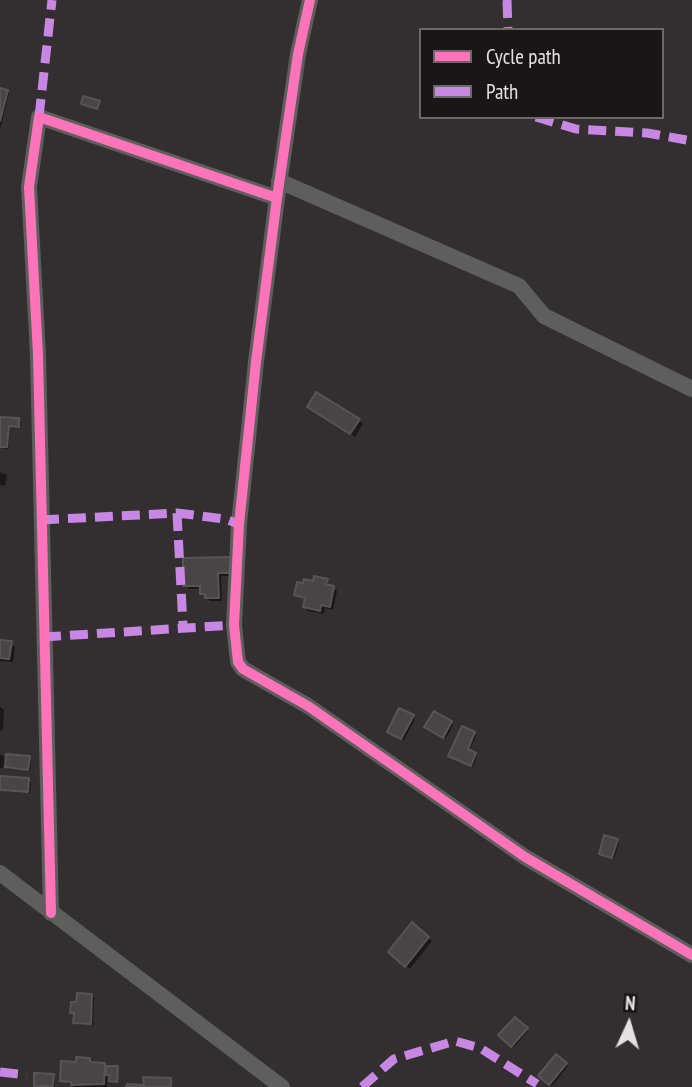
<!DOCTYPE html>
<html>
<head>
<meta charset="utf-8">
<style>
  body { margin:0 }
  #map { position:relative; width:692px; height:1087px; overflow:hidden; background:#332e30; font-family:"PT Sans Narrow",sans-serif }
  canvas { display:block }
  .legend { position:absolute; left:419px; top:28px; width:245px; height:91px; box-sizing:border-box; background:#1a1617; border:2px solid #6c6769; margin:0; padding:9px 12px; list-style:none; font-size:21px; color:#e7e0e3 }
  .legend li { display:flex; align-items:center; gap:14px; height:35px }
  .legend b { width:35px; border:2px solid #6c6769 }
  .north { position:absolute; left:594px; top:989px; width:70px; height:70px; -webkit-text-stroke:5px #1a1617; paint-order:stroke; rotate:4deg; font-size:19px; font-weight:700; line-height:28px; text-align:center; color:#e7e0e3 }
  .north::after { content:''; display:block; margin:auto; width:24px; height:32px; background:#e7e0e3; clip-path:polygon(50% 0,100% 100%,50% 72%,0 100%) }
</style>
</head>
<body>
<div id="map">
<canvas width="692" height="1087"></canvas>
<ul class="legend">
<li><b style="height:9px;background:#fb73b8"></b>Cycle path</li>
<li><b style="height:9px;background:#c787e3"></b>Path</li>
</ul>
<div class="north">N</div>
</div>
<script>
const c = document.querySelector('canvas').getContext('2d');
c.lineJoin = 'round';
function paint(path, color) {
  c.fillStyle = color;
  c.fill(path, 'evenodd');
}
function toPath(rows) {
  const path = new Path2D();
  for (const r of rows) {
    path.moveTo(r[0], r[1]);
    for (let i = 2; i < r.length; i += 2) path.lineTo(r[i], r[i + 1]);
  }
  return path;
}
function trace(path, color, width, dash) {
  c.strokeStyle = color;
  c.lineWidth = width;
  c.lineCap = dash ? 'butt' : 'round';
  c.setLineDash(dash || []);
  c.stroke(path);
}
paint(toPath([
  [0,89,9,93,0,130],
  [309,407,359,420,363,424,355,437],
  [0,418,19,420,21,422,20,428,10,427,8,449,0,448],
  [0,472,7,475,5,486,0,485],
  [231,559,235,576,221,576,222,601,210,601,202,593,202,589,189,589,185,585],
  [327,580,330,587,337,591,333,610,325,608,324,614,308,611,305,607,306,600,296,595,314,583],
  [0,641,11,643,15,647,13,662,0,661],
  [0,707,4,710,3,731,0,730],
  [434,713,453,725,446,738,429,729],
  [413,717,415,719,404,740,391,734],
  [474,734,476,736,469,751,477,756,473,767,453,758],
  [0,754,8,759,29,758,31,760,30,771,9,769,4,764,3,768,0,768],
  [0,778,28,780,31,782,30,793,0,791],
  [617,840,619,843,614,859,601,854],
  [428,938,432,941,410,969,394,956],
  [92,995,94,998,93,1025,77,1024,72,1012,78,1004],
  [515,1019,528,1031,514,1047,500,1035],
  [556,1057,568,1066,552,1086,541,1076],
  [89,1060,93,1063,104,1065,112,1075,107,1075,107,1087,75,1087,62,1080,78,1064],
  [53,1076,55,1078,55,1087,38,1087,36,1085]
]), '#0007');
const building = toPath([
  [0,88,8,90,0,121,0,88],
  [83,96,100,101,97,109,81,104,83,96],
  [316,392,360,419,350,434,307,407,316,392],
  [0,417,19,418,19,427,9,426,7,447,0,447,0,417],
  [232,557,232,573,218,573,219,598,205,598,205,594,200,594,200,586,183,586,183,558,232,557],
  [314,576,328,579,326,584,334,586,330,607,321,605,320,611,303,607,305,598,294,595,297,582,303,583,304,579,313,581,314,576],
  [0,640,12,641,9,659,0,658,0,640],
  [399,708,414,715,401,739,387,732,399,708],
  [434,711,452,721,443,738,424,727,434,711],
  [462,726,475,732,468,749,476,753,471,766,448,756,462,726],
  [6,754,30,756,28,770,5,767,6,754],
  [0,776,29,778,28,792,0,790,0,776],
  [604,835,618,839,612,858,599,854,604,835],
  [412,922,429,937,405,967,388,952,412,922],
  [77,993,92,994,91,1024,73,1023,74,1013,70,1013,71,1002,76,1002,77,993],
  [515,1017,528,1028,511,1047,498,1035,515,1017],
  [556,1054,567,1063,549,1085,538,1076,556,1054],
  [76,1057,90,1058,90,1062,105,1063,104,1084,71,1085,71,1082,60,1081,61,1061,76,1062,76,1057],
  [106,1066,118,1066,117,1082,109,1081,110,1075,106,1075,106,1066],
  [34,1073,54,1074,53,1086,34,1086,34,1073],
  [143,1077,171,1078,171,1087,126,1087,127,1084,144,1085,143,1077]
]);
paint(building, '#494546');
trace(building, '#585456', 2);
trace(toPath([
  [310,0,298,54,277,198,256,362,239,524,234,625,238,662,243,669,308,706,525,857,692,955],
  [279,181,519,286,544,316,692,389],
  [0,873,282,1087],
  [51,913,38,355,29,187,39,117,277,198]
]), '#5e5e5d', 16);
trace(toPath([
  [507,0,508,30],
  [39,117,52,0],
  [536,117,576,129,647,133,692,141],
  [177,513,183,626],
  [41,520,177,513,225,519,239,524],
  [43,637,234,625],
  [0,1072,27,1075],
  [362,1087,394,1059,455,1041,480,1048,537,1084]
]), '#c787e3', 9, [18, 9]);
trace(toPath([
  [310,0,298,54,277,198,256,362,239,524,234,625,238,662,243,669,308,706,525,857,692,955],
  [51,913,38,355,29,187,39,117,277,198]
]), '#fb73b8', 10);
</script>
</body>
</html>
